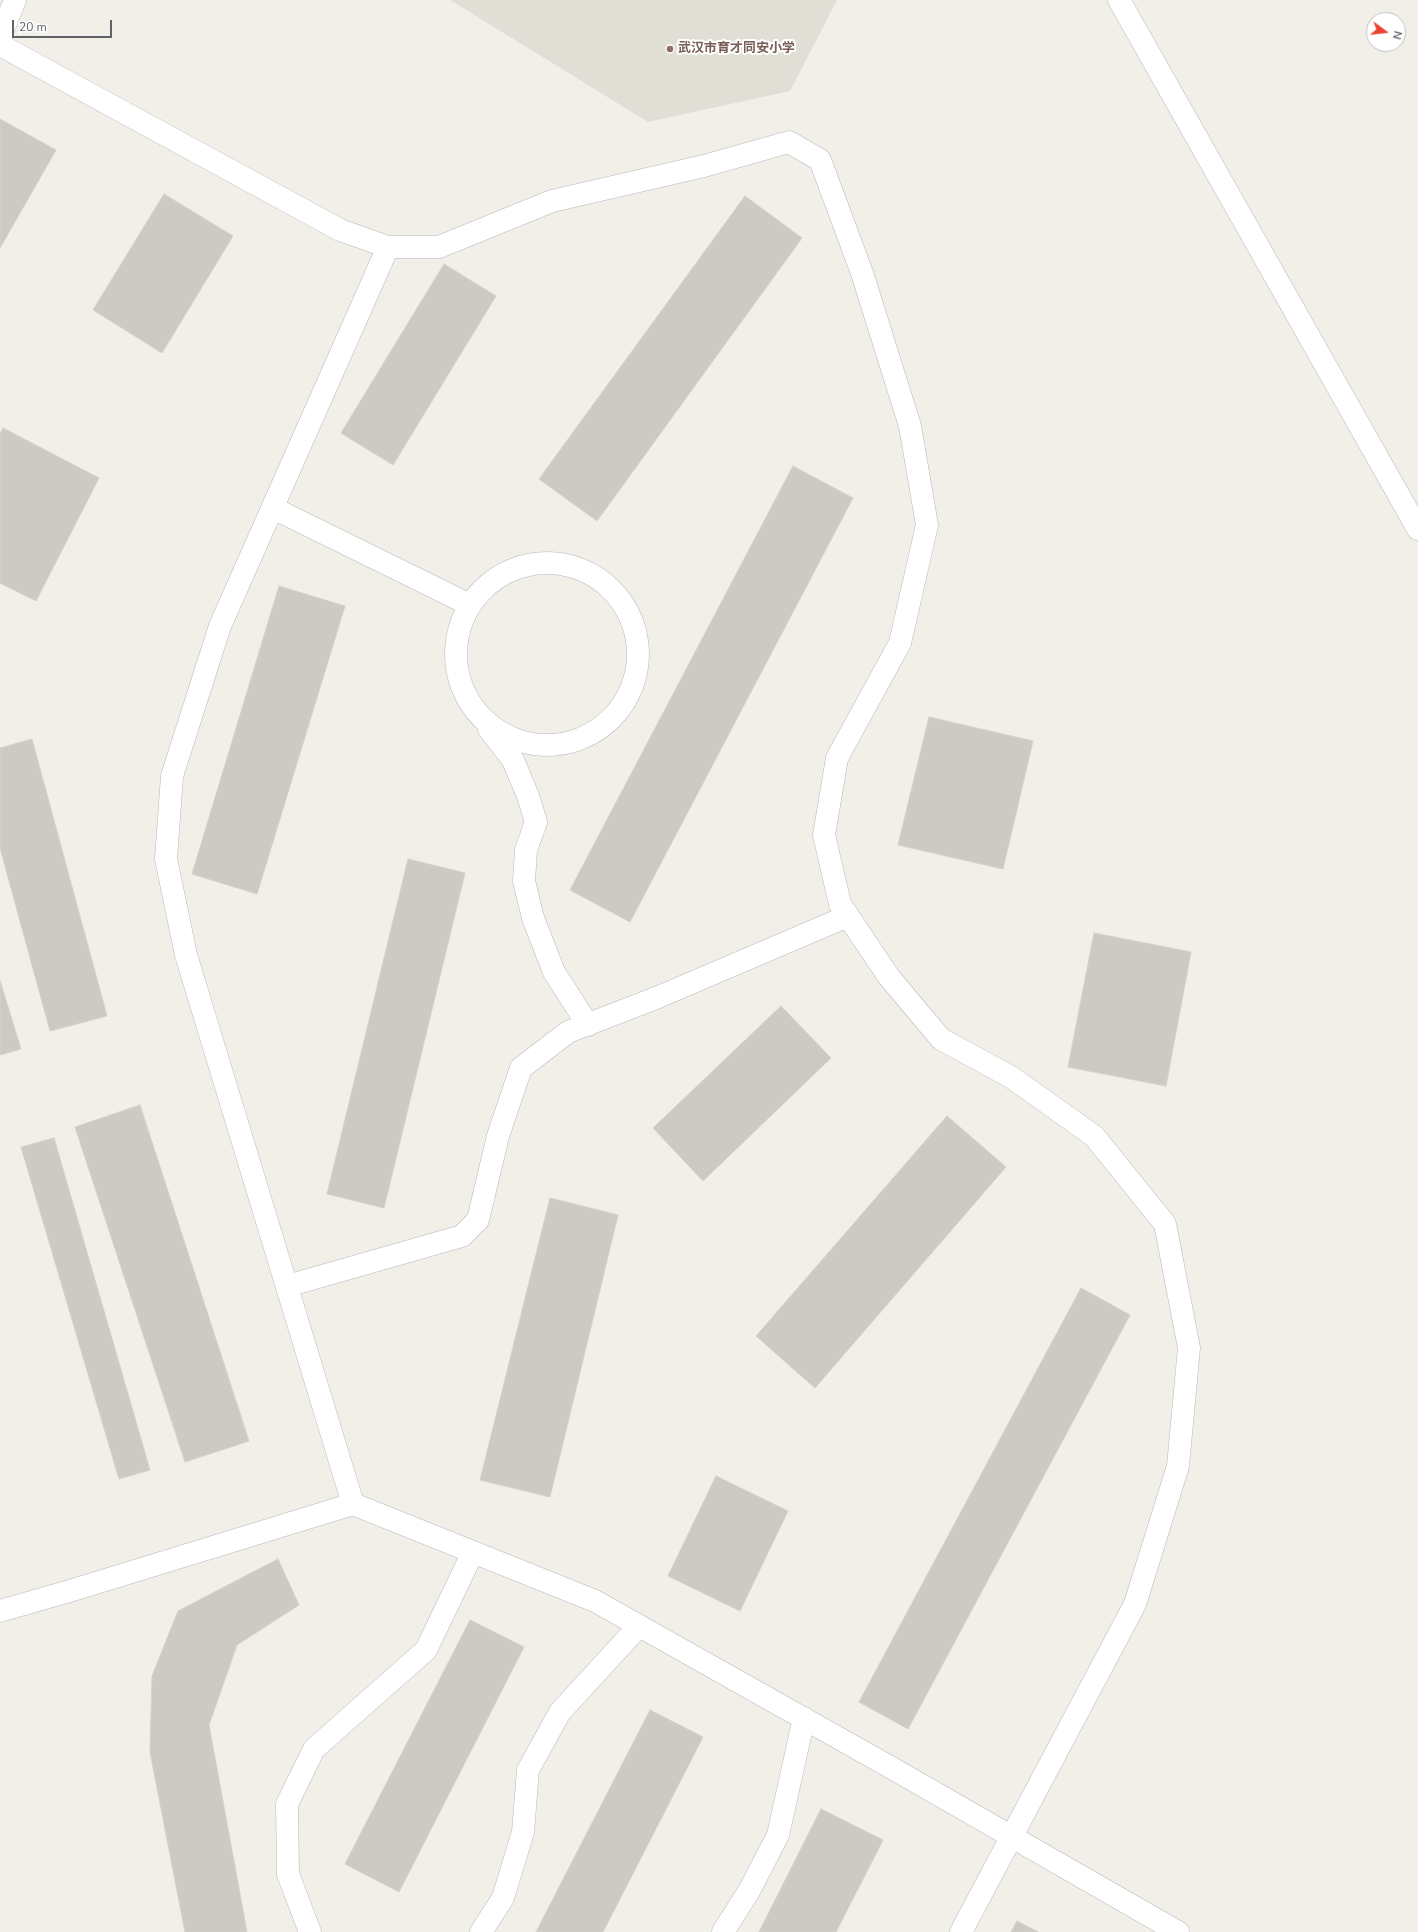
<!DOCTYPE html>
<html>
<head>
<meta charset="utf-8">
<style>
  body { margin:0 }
  #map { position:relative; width:1418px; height:1932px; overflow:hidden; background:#f1efe8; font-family:"Nunito Sans",sans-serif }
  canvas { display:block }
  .north { position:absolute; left:1366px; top:12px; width:40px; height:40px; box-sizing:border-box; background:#fff; border:1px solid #bfc1c3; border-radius:50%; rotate:105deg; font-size:11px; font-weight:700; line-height:16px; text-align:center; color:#5f6368 }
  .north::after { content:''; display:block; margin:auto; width:14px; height:18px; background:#ea4335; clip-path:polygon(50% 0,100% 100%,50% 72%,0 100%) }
  .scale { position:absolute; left:12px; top:20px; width:100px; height:18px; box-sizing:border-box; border:2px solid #5f6368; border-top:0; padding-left:5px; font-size:12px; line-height:14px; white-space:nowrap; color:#5f6368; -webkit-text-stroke:3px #fff; paint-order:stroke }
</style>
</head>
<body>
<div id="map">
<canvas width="1418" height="1932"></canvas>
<div class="north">N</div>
<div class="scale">20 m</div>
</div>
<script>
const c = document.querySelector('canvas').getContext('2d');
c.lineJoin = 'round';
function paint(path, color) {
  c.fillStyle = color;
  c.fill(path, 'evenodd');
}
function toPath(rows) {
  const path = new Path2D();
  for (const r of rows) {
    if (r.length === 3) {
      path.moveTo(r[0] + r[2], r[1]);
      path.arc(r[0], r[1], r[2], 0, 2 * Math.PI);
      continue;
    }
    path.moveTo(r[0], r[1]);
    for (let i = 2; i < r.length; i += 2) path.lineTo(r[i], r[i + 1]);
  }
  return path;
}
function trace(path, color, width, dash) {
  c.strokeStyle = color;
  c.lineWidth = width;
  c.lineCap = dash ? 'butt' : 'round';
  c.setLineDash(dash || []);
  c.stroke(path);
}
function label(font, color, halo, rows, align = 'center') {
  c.font = font + ' "Nunito Sans","Noto Sans SC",sans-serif';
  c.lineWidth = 4;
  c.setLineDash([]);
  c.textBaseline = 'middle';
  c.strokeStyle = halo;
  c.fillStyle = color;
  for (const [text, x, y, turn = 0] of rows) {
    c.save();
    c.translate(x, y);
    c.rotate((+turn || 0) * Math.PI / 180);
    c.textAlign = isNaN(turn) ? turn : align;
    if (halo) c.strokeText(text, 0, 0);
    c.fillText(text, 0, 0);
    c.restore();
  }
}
paint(toPath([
  [450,0,837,0,790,91,648,122]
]), '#e1ded6');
const building = toPath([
  [0,119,56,150,0,248,0,119],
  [164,194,233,236,162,353,93,310,164,194],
  [745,196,802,238,597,521,539,479,745,196],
  [444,264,496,296,393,465,341,433,444,264],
  [3,428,99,478,36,601,0,583,0,434,3,428],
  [793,466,853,498,630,922,570,890,793,466],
  [279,586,345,606,257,894,192,874,279,586],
  [929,717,1033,741,1003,869,898,845,929,717],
  [32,739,107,1016,50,1031,0,848,0,748,32,739],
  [408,859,465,873,384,1208,327,1194,408,859],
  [1094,933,1191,952,1166,1086,1068,1067,1094,933],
  [0,981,21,1049,0,1055,0,981],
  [781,1006,831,1058,703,1181,653,1128,781,1006],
  [140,1105,249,1441,185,1462,75,1127,140,1105],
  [947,1116,1006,1167,815,1388,756,1336,947,1116],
  [54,1138,150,1470,119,1479,21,1147,54,1138],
  [550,1198,618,1215,550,1497,480,1480,550,1198],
  [1081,1288,1130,1315,908,1729,859,1702,1081,1288],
  [716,1476,788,1511,740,1611,668,1576,716,1476],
  [278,1559,299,1605,237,1645,209,1725,247,1932,185,1932,150,1752,152,1676,178,1611,278,1559],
  [470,1620,524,1647,399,1892,345,1864,470,1620],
  [650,1710,703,1737,603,1932,536,1932,650,1710],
  [821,1809,883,1840,836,1932,759,1932,821,1809],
  [1017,1921,1038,1932,1011,1932,1017,1921]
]);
paint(building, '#cccac5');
trace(building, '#d6d1c6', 1);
const street = toPath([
  [1119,0,1418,529],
  [0,37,15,0],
  [0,45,340,230,388,247,439,247,552,201,704,166,789,142,820,160,862,273,910,426,927,525,900,643,837,758,824,835,840,904,889,977,941,1039,1011,1077,1094,1136,1165,1224,1189,1348,1178,1466,1135,1604,961,1932],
  [273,508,470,605],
  [547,654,91],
  [489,729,513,760,528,796,536,822,526,850,524,881,533,918,554,972,588,1025],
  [287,1286,462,1236,478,1220,498,1136,521,1068,568,1032,656,998,848,916],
  [353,1504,186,955,166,859,172,776,220,626,388,247],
  [0,1611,73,1590,353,1504,595,1601,890,1767,1178,1932],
  [310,1932,288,1874,287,1804,314,1749,426,1650,473,1552],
  [481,1932,503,1898,523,1832,528,1770,560,1712,639,1626],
  [723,1932,749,1891,778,1835,804,1718]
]);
trace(street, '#b5b8bc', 23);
trace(street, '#fff', 22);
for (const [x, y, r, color] of [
  [670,49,4,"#8d6e63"]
]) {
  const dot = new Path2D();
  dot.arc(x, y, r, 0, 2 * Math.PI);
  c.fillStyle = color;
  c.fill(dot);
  trace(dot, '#fff', 1.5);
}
label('bold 13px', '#785e54', '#fff', [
  ["武汉市育才同安小学",678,49]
], 'left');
</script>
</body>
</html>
